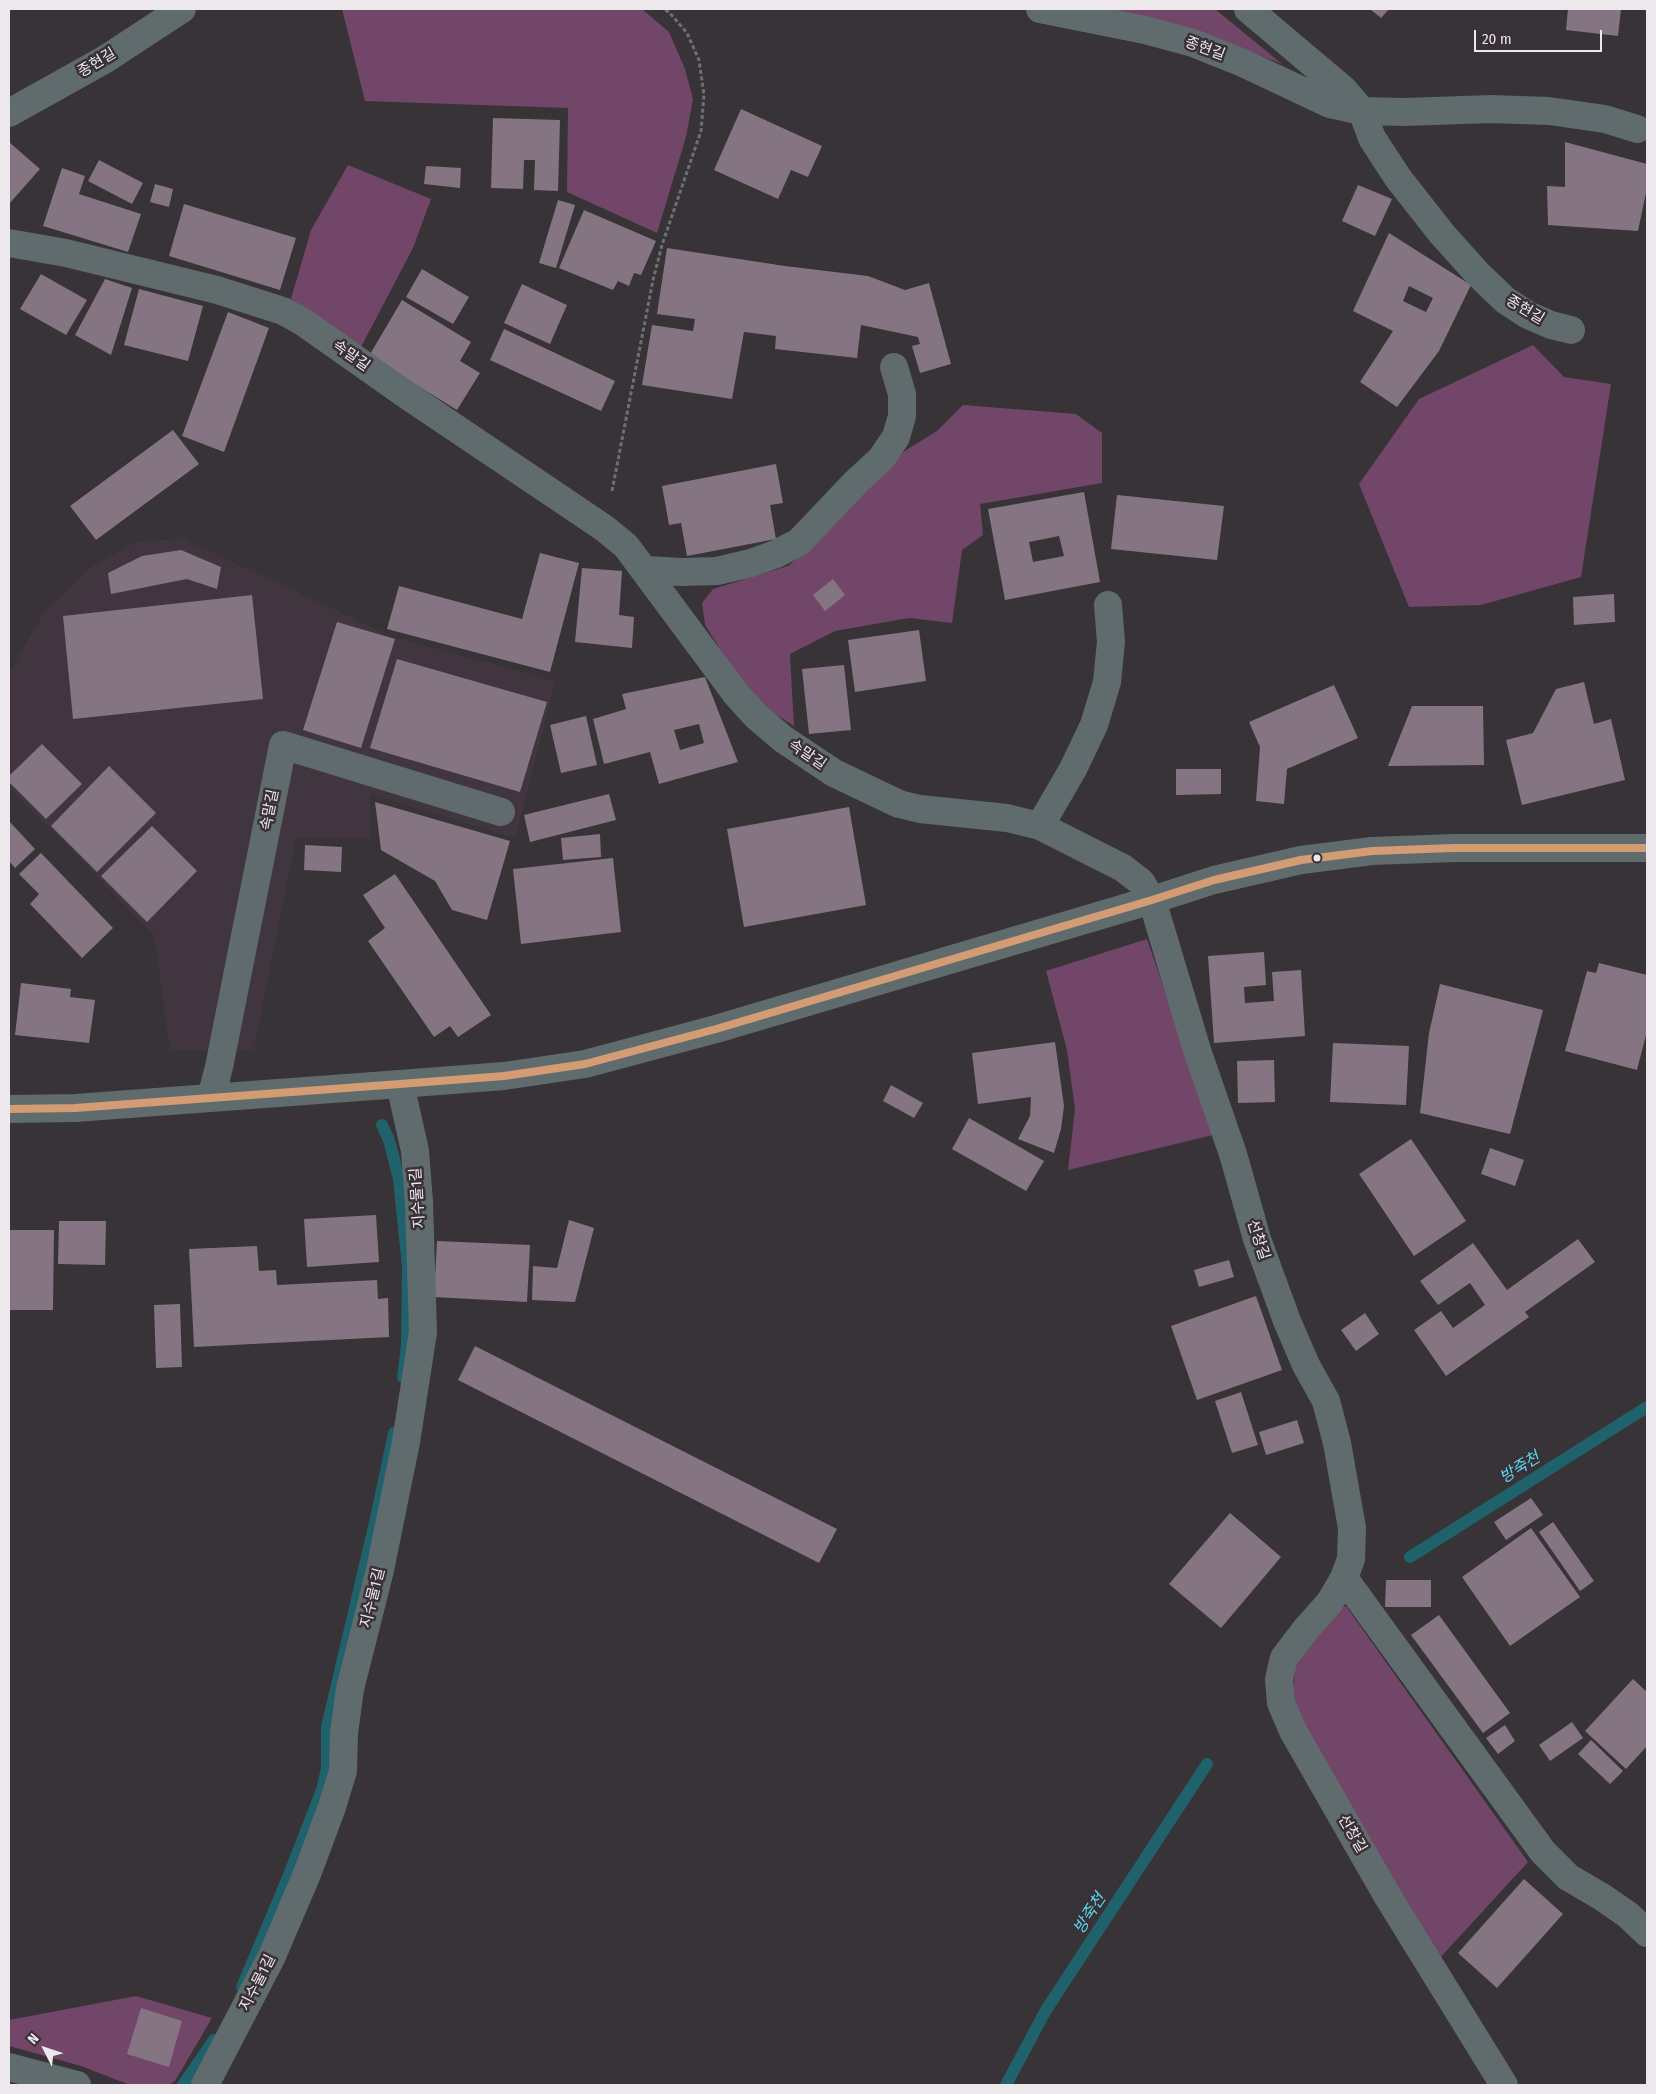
<!DOCTYPE html>
<html>
<head>
<meta charset="utf-8">
<style>
  body { margin:0 }
  #map { position:relative; width:1656px; height:2094px; overflow:hidden; background:#373336; font-family:"Fira Sans Condensed",sans-serif }
  canvas { display:block }
  .frame { position:absolute; inset:0; border:10px solid #ede8ec; pointer-events:none }
  .north { position:absolute; left:20px; top:2024px; width:50px; height:50px; -webkit-text-stroke:4px #393137; paint-order:stroke; rotate:311deg; font-size:14px; font-weight:700; line-height:20px; text-align:center; color:#ede8ec }
  .north::after { content:''; display:block; margin:auto; width:18px; height:22px; background:#ede8ec; clip-path:polygon(50% 0,100% 100%,50% 72%,0 100%) }
  .scale { position:absolute; left:1474px; top:30px; width:128px; height:22px; box-sizing:border-box; border:2px solid #ede8ec; border-top:0; padding-left:6px; font-size:15px; line-height:18px; white-space:nowrap; color:#ede8ec; -webkit-text-stroke:4px #393137; paint-order:stroke }
</style>
</head>
<body>
<div id="map">
<canvas width="1656" height="2094"></canvas>
<div class="frame"></div>
<div class="north">N</div>
<div class="scale">20 m</div>
</div>
<script>
const c = document.querySelector('canvas').getContext('2d');
c.lineJoin = 'round';
function paint(path, color) {
  c.fillStyle = color;
  c.fill(path, 'evenodd');
}
function toPath(rows) {
  const path = new Path2D();
  for (const r of rows) {
    path.moveTo(r[0], r[1]);
    for (let i = 2; i < r.length; i += 2) path.lineTo(r[i], r[i + 1]);
  }
  return path;
}
function trace(path, color, width, dash) {
  c.strokeStyle = color;
  c.lineWidth = width;
  c.lineCap = dash ? 'butt' : 'round';
  c.setLineDash(dash || []);
  c.stroke(path);
}
function label(font, color, halo, rows, align = 'center') {
  c.font = font + ' "Fira Sans Condensed","Noto Sans KR",sans-serif';
  c.lineWidth = 5;
  c.setLineDash([]);
  c.textBaseline = 'middle';
  c.strokeStyle = halo;
  c.fillStyle = color;
  for (const [text, x, y, turn = 0] of rows) {
    c.save();
    c.translate(x, y);
    c.rotate((+turn || 0) * Math.PI / 180);
    c.textAlign = isNaN(turn) ? turn : align;
    if (halo) c.strokeText(text, 0, 0);
    c.fillText(text, 0, 0);
    c.restore();
  }
}
paint(toPath([
  [183,539,394,637,555,681,526,799,515,838,370,794,371,838,296,838,254,1051,170,1051,154,935,9,787,9,673,43,614,91,567,138,541]
]), '#41363f');
paint(toPath([
  [342,9,642,9,669,32,685,69,693,99,686,137,657,233,567,192,568,108,365,101],
  [1103,9,1215,9,1282,64,1211,36],
  [348,165,431,199,413,248,361,347,291,299,311,230],
  [1533,345,1564,377,1611,384,1581,577,1481,605,1409,607,1359,484,1419,399],
  [963,405,1076,414,1102,433,1102,483,980,504,983,535,962,550,952,623,909,618,835,631,790,654,794,726,766,708,739,679,705,625,702,603,713,589,788,566,818,541,860,494,903,452,937,431],
  [1147,939,1193,1073,1217,1134,1068,1170,1075,1109,1067,1050,1046,971],
  [1346,1606,1528,1862,1438,1960,1300,1720,1293,1694,1295,1668,1312,1640,1339,1609],
  [136,1996,212,2018,175,2081,168,2085,130,2085,81,2066,9,2046,9,2020]
]), '#724669');
trace(toPath([
  [382,1125,389,1140,399,1179,408,1267,407,1345,403,1377],
  [1410,1557,1647,1407],
  [242,1987,289,1875,322,1790,327,1768,327,1727,376,1518,394,1433],
  [183,2085,214,2040],
  [1006,2085,1046,2010,1207,1764]
]), '#20626c', 12);
paint(toPath([
  [1370,9,1389,9,1381,18],
  [1568,9,1621,9,1618,36,1566,30],
  [741,109,822,146,808,177,791,170,778,199,714,170],
  [493,118,560,120,558,191,534,190,535,160,524,160,523,189,491,188],
  [9,142,40,169,9,204],
  [1565,142,1647,164,1647,188,1638,231,1548,225,1547,186,1565,187],
  [99,160,143,183,132,204,88,181],
  [426,166,461,168,460,188,424,184],
  [62,168,85,176,79,194,141,214,128,252,43,226],
  [155,184,173,189,169,207,150,202],
  [1358,185,1392,199,1375,236,1342,221],
  [558,200,575,205,556,268,539,263],
  [184,204,296,238,280,290,169,256],
  [584,210,656,241,641,275,634,273,629,286,618,281,613,290,559,268],
  [1389,233,1471,285,1439,351,1397,407,1360,382,1393,331,1353,311],
  [1409,286,1433,298,1426,312,1403,301],
  [667,248,785,266,868,276,905,290,929,283,951,364,920,373,912,346,920,344,918,337,861,325,857,358,775,349,776,336,744,332,732,399,642,385,652,325,693,331,695,319,657,314],
  [422,269,469,297,453,324,406,297],
  [41,274,87,300,66,335,20,309],
  [105,279,132,288,111,355,75,335],
  [522,284,567,305,550,344,504,323],
  [139,289,203,306,188,361,124,345],
  [402,300,471,342,460,361,480,373,457,410,369,356],
  [228,312,269,328,224,452,182,436],
  [504,329,615,381,601,411,490,360],
  [173,430,199,464,96,540,70,506],
  [776,464,783,503,770,505,776,539,687,556,681,523,669,525,662,486],
  [1084,492,1100,582,1005,600,988,509],
  [1059,536,1064,556,1033,562,1029,542],
  [1117,495,1224,506,1217,560,1111,549],
  [181,550,221,567,217,589,187,579,111,594,108,573,142,556],
  [540,553,579,563,550,672,387,629,399,586,522,619],
  [582,568,622,571,619,615,634,617,632,648,575,642],
  [833,579,845,595,825,611,813,595],
  [1614,594,1615,622,1574,625,1573,597],
  [252,595,263,699,73,719,63,616],
  [337,622,395,639,361,748,303,730],
  [919,630,926,681,855,692,848,640],
  [397,659,547,702,520,792,370,748],
  [844,665,851,730,809,734,802,669],
  [705,677,738,762,659,784,650,752,604,764,593,719,626,709,622,694],
  [699,724,704,743,680,750,674,730],
  [1584,682,1594,724,1611,719,1625,780,1522,805,1506,740,1533,733,1556,689],
  [1334,685,1358,738,1287,769,1284,804,1256,801,1260,747,1249,722],
  [1412,706,1483,706,1484,765,1388,766],
  [586,716,597,765,561,773,550,725],
  [42,744,82,784,46,819,9,782,9,776],
  [109,766,156,813,97,872,51,826],
  [1176,769,1221,769,1221,794,1176,795],
  [609,794,616,820,530,842,524,815],
  [375,802,510,841,487,920,452,910,435,881,381,850],
  [849,807,866,905,744,927,727,829],
  [9,821,35,849,15,868,9,861],
  [152,826,197,871,147,922,101,876],
  [600,834,601,857,563,860,561,838],
  [305,845,342,847,341,872,304,870],
  [41,853,113,928,82,958,30,904,39,894,19,874],
  [613,858,621,932,521,944,513,869],
  [395,874,491,1015,458,1037,450,1026,434,1037,368,941,385,928,363,895],
  [1264,952,1266,985,1244,987,1245,1003,1274,1001,1272,972,1301,970,1305,1036,1214,1043,1208,956],
  [1599,963,1647,975,1647,1031,1637,1070,1565,1051,1587,971,1596,973],
  [21,983,71,989,70,997,95,1000,89,1043,15,1035],
  [1440,984,1543,1010,1510,1134,1420,1113,1429,1033],
  [1055,1042,1064,1106,1061,1129,1054,1153,1018,1139,1030,1116,1031,1097,978,1104,972,1053],
  [1333,1043,1409,1046,1406,1105,1330,1102],
  [1274,1060,1275,1102,1238,1103,1237,1061],
  [891,1085,923,1103,914,1118,883,1101],
  [969,1118,1044,1161,1026,1191,952,1149],
  [1411,1139,1466,1221,1414,1256,1359,1174],
  [1490,1148,1524,1160,1515,1186,1481,1174],
  [376,1215,379,1262,307,1267,304,1219],
  [569,1220,594,1228,575,1302,532,1300,533,1266,557,1268],
  [59,1221,106,1221,105,1265,58,1264],
  [9,1230,54,1230,53,1310,9,1310],
  [1578,1239,1595,1262,1525,1312,1529,1317,1446,1376,1414,1330,1441,1311,1453,1328,1485,1305,1470,1283,1438,1305,1420,1281,1473,1243,1507,1290],
  [437,1241,530,1245,527,1302,434,1297],
  [257,1246,259,1271,276,1270,277,1285,377,1280,378,1299,388,1298,389,1337,194,1347,189,1249],
  [1229,1260,1234,1277,1199,1287,1194,1270],
  [1256,1296,1282,1370,1197,1400,1171,1326],
  [180,1304,182,1367,156,1368,154,1305],
  [1365,1313,1379,1334,1356,1351,1341,1330],
  [475,1346,837,1529,819,1563,458,1380],
  [1241,1392,1258,1445,1232,1453,1215,1401],
  [1297,1420,1304,1443,1266,1455,1259,1432],
  [1531,1498,1543,1515,1506,1540,1494,1522],
  [1230,1513,1281,1557,1221,1628,1169,1584],
  [1553,1522,1594,1581,1580,1591,1539,1532],
  [1531,1528,1580,1597,1510,1646,1462,1577],
  [1386,1580,1431,1580,1431,1607,1385,1607],
  [1439,1615,1510,1713,1483,1733,1411,1635],
  [1633,1679,1647,1692,1647,1746,1626,1769,1585,1731],
  [1572,1722,1583,1738,1550,1761,1539,1745],
  [1505,1725,1515,1741,1498,1754,1486,1738],
  [1591,1740,1623,1771,1610,1784,1578,1754],
  [1524,1879,1563,1914,1497,1988,1458,1953],
  [141,2008,182,2021,169,2067,127,2054]
]), '#857582');
trace(toPath([
  [612,491,653,280,662,245,701,131,704,95,699,60,687,33,669,12,663,9]
]), '#6c7173', 3, [4, 2.5]);
trace(toPath([
  [1040,9,1145,30,1193,43,1243,63,1330,104,1362,111,1404,112,1491,109,1549,111,1605,119,1637,129],
  [1248,9,1344,90,1362,111,1372,138,1398,178,1442,234,1478,274,1505,300,1528,315,1551,325,1571,330],
  [9,113,104,60,182,9],
  [9,243,66,253,217,290,283,311,303,322,408,396,604,528,626,546,736,694,756,716,783,739,834,773,899,804,920,809,1007,818,1040,826,1123,868,1141,882,1152,900,1197,1050,1233,1154,1257,1239,1287,1321,1306,1365,1326,1401,1337,1443,1352,1528,1351,1559,1344,1578,1330,1602,1306,1629,1284,1658,1279,1679,1281,1703,1293,1731,1388,1897,1504,2085],
  [646,570,682,572,717,571,751,563,776,554,799,542,856,482,881,459,896,437,902,416,902,394,894,367],
  [1040,826,1073,769,1094,725,1107,682,1111,642,1108,605],
  [211,1098,219,1067,283,745,501,812],
  [9,1109,75,1108,400,1084,504,1076,585,1064,716,1029,1152,900,1214,880,1301,860,1372,851,1454,848,1647,848],
  [1344,1578,1543,1852,1568,1877,1602,1897,1628,1915,1647,1933],
  [9,2067,77,2085],
  [205,2085,272,1956,307,1874,332,1807,343,1771,344,1733,350,1689,380,1570,406,1442,423,1332,419,1202,415,1151,400,1084]
]), '#606b6e', 28);
trace(toPath([
  [9,1109,75,1108,400,1084,504,1076,585,1064,716,1029,1152,900,1214,880,1301,860,1372,851,1454,848,1647,848]
]), '#d39c74', 8);
for (const [x, y, r, color] of [
  [1317,858,4.5,"#ede8ec"]
]) {
  const dot = new Path2D();
  dot.arc(x, y, r, 0, 2 * Math.PI);
  c.fillStyle = color;
  c.fill(dot);
  trace(dot, '#393137', 2);
}
label('15px', '#ede8ec', '#393137', [
  ["종현길",1205,49,20],
  ["종현길",97,63,-31],
  ["종현길",1525,310,31],
  ["속말길",351,356,35],
  ["속말길",807,755,34],
  ["속말길",270,810,-79],
  ["지수물1길",418,1198,-94],
  ["선창길",1258,1240,72],
  ["지수물1길",373,1598,-76],
  ["선창길",1352,1834,60],
  ["지수물1길",258,1983,-63]
]);
label('italic 16px', '#55dcf0', '#393137', [
  ["방죽천",1520,1468,-32],
  ["방죽천",1090,1914,-57]
]);
</script>
</body>
</html>
